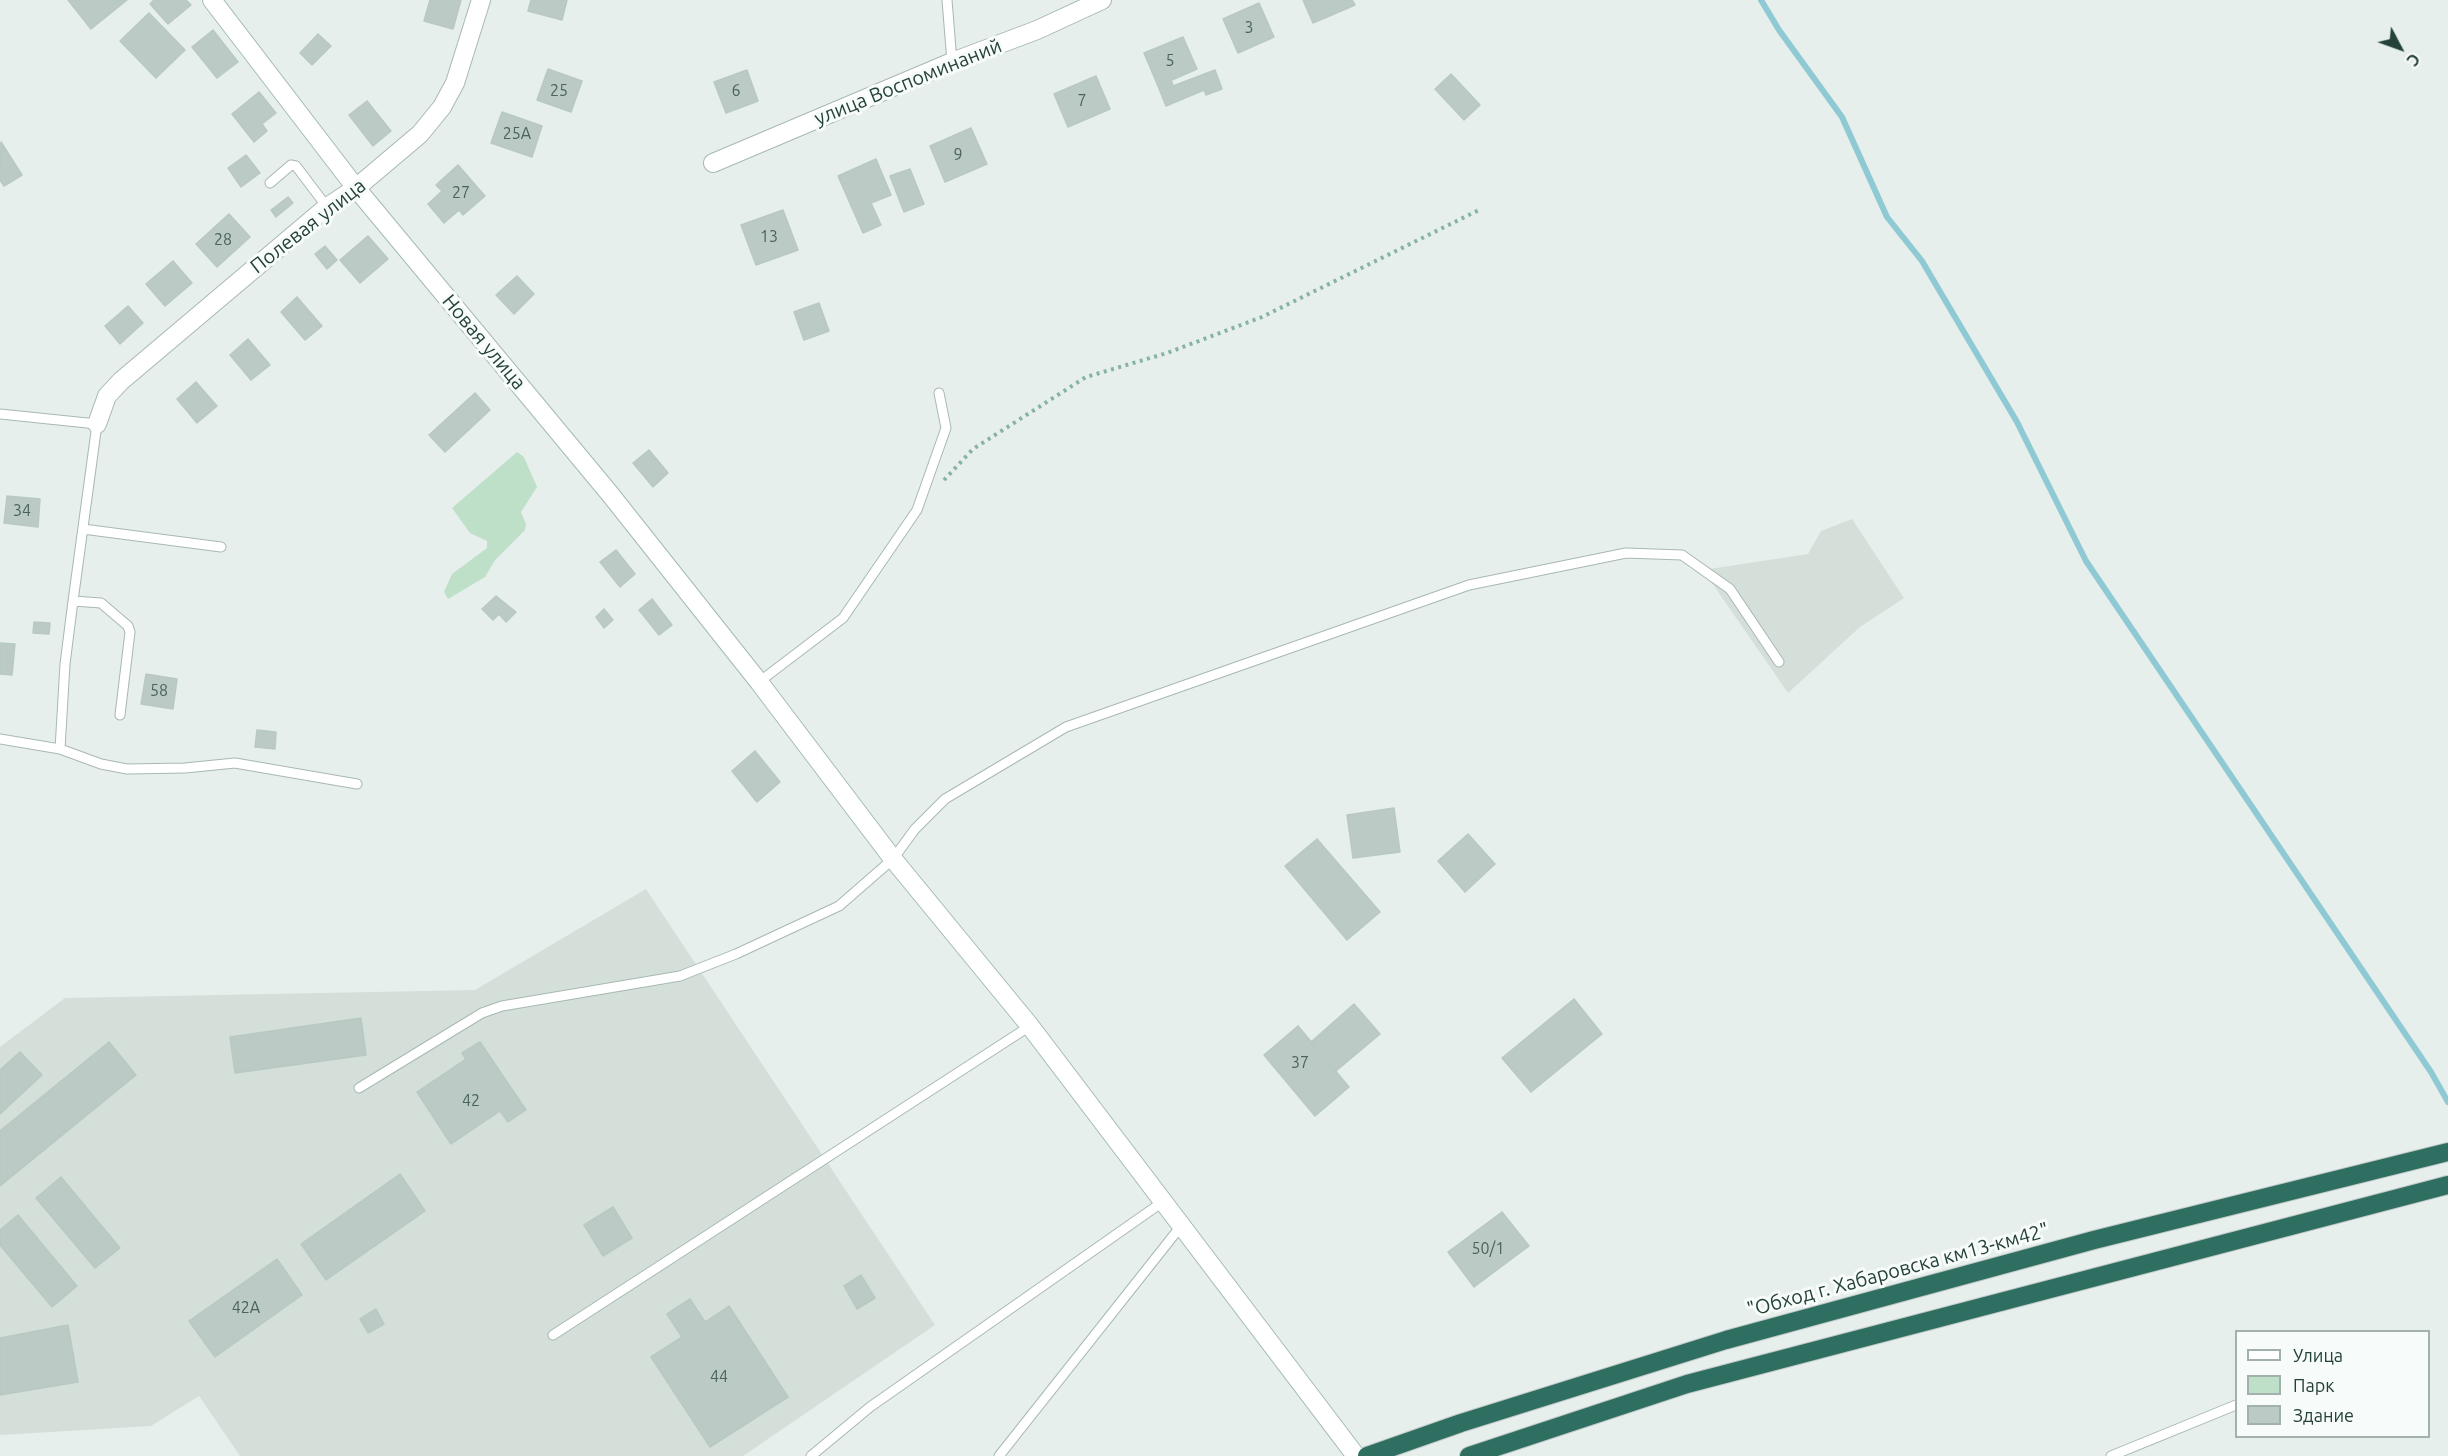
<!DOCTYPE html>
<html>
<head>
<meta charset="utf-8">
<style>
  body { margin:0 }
  #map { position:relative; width:2448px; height:1456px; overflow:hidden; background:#e6efeb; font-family:Ubuntu,sans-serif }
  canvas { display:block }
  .legend { position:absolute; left:2235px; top:1330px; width:195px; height:108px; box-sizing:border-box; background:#f7fbf9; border:2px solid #a3b1ad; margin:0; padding:8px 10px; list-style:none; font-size:18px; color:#24423a }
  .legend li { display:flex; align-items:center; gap:12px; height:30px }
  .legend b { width:30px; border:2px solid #a3b1ad }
  .north { position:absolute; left:2370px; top:18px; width:60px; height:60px; -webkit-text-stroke:4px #f7fbf9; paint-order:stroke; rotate:131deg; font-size:16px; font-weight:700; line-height:24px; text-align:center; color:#24423a }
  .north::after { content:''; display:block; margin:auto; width:21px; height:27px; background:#24423a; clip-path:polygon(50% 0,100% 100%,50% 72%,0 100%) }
</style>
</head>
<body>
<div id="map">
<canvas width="2448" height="1456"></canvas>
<ul class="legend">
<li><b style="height:8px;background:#fff"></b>Улица</li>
<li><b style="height:16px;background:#bfe0c8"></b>Парк</li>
<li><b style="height:16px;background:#bbcac4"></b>Здание</li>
</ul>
<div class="north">С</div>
</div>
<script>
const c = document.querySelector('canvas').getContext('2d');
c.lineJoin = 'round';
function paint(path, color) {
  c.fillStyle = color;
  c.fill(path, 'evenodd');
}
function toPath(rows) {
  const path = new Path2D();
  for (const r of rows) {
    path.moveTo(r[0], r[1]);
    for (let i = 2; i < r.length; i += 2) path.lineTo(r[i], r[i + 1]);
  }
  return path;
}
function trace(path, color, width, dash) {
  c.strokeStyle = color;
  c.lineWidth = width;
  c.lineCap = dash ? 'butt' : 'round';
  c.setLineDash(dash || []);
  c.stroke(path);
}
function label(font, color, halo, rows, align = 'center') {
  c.font = font + ' Ubuntu,sans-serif';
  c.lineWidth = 6;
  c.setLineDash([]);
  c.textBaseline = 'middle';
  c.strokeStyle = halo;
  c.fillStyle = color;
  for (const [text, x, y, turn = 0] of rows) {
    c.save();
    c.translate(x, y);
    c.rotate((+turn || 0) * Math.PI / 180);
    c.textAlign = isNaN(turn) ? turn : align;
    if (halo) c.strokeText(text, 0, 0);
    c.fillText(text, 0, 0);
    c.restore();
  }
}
paint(toPath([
  [1852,519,1904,598,1860,627,1788,693,1703,570,1808,554,1821,531],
  [646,889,935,1325,743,1456,240,1456,199,1396,151,1426,0,1435,0,1047,65,998,475,990]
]), '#d4dfda');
paint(toPath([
  [517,452,524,457,537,487,521,512,526,524,525,530,495,560,485,577,448,599,444,592,452,574,487,548,487,541,470,533,452,508]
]), '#bfe0c8');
trace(toPath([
  [1761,0,1779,30,1842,117,1887,217,1922,261,2017,422,2086,561,2431,1072,2448,1102]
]), '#8ec9d4', 6);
const building = toPath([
  [68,0,127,0,91,29,68,0],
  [154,0,186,0,191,5,168,24,150,4,154,0],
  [430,0,461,0,453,29,424,21,430,0],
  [531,0,567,0,562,20,528,11,531,0],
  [1303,0,1352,0,1355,5,1313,23,1303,0],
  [1259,3,1274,37,1238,53,1223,19,1259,3],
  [149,13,185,50,156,78,120,41,149,13],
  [213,30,238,62,217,78,192,47,213,30],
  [318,34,331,46,312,65,300,53,318,34],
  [1183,37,1197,69,1158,86,1144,53,1183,37],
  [548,69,582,81,571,112,537,100,548,69],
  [747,70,758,101,726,113,714,82,747,70],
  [1215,70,1222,89,1206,95,1204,90,1166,106,1158,86,1171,80,1173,86,1215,70],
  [1451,74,1480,105,1464,120,1435,89,1451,74],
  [1096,76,1110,109,1068,127,1054,94,1096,76],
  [259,92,276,113,262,124,267,131,254,142,232,114,259,92],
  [367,101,391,131,373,146,349,115,367,101],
  [502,112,542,126,532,157,491,143,502,112],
  [971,128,987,164,945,182,930,146,971,128],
  [1,142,22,175,4,186,0,180,1,142],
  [246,155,260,173,241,187,228,168,246,155],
  [876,159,891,195,871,203,881,225,863,233,838,176,876,159],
  [458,165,485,196,463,215,459,210,444,223,428,204,442,191,436,185,458,165],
  [910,169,924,204,904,212,890,176,910,169],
  [288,197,293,203,276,217,271,210,288,197],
  [783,210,798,250,756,265,741,225,783,210],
  [229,214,250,237,217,267,196,244,229,214],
  [368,236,388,259,360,283,340,260,368,236],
  [325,246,337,260,327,269,315,254,325,246],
  [173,261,192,283,165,306,146,284,173,261],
  [517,276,534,294,514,314,496,295,517,276],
  [297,297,322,326,305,340,281,312,297,297],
  [819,303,829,331,804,340,794,312,819,303],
  [128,306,143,323,120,344,105,326,128,306],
  [248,339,270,365,251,380,230,355,248,339],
  [196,382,217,406,197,423,177,399,196,382],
  [475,393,490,410,445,452,429,435,475,393],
  [649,450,668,473,653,487,633,463,649,450],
  [7,496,40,499,38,527,4,523,7,496],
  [616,550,635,574,620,587,600,562,616,550],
  [496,596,516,612,506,622,499,614,493,620,482,609,496,596],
  [652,599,672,625,659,635,639,610,652,599],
  [604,609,613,620,604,628,596,617,604,609],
  [34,622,50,623,49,634,33,633,34,622],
  [0,643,15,644,12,675,0,674,0,643],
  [146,674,177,679,173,709,141,704,146,674],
  [257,730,276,732,275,749,255,747,257,730],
  [755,751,780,782,757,802,732,771,755,751],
  [1394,808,1400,852,1353,858,1347,815,1394,808],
  [1468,834,1495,864,1465,892,1438,861,1468,834],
  [1317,839,1380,912,1347,940,1285,866,1317,839],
  [1574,999,1602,1034,1531,1092,1502,1058,1574,999],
  [1354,1004,1380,1034,1336,1071,1311,1042,1354,1004],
  [361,1018,366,1055,235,1073,230,1037,361,1018],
  [1298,1026,1349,1087,1315,1116,1264,1055,1298,1026],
  [109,1042,136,1075,0,1186,0,1131,109,1042],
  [480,1042,526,1110,508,1122,500,1111,451,1144,417,1092,466,1059,462,1053,480,1042],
  [20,1052,42,1075,0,1114,0,1070,20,1052],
  [400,1174,425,1211,326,1280,301,1244,400,1174],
  [61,1177,120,1248,95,1268,36,1198,61,1177],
  [613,1207,632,1238,603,1256,584,1225,613,1207],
  [1502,1212,1529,1246,1474,1287,1448,1252,1502,1212],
  [18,1215,77,1286,52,1307,0,1245,0,1230,18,1215],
  [277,1259,302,1295,215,1357,189,1321,277,1259],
  [861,1275,875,1298,857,1309,844,1286,861,1275],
  [690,1299,705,1322,729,1306,788,1397,710,1447,651,1357,682,1337,667,1314,690,1299],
  [376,1309,384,1324,368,1333,360,1319,376,1309],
  [68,1325,78,1382,0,1395,0,1338,68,1325]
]);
paint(building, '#bbcac4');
trace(building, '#b8c9c2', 1.5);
const lane = toPath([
  [947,0,952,62],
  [270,183,291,165,296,166,327,207],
  [0,414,97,424,73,601,101,603,128,626,130,632,120,715],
  [83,529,221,547],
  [73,601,65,664,60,749,101,764,127,769,185,768,235,763,357,784],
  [759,682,843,618,917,510,946,428,939,393],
  [0,739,60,749],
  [359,1088,482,1013,502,1006,680,976,736,954,839,906,893,859,915,829,945,799,1066,727,1469,585,1626,553,1682,555,1730,589,1779,662],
  [553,1335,1030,1026],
  [811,1456,870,1407,1164,1201],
  [999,1456,1181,1226],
  [2111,1456,2236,1405]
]);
const street = toPath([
  [713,163,952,62,1037,30,1102,0],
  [97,424,107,396,121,381,327,207,356,188,420,134,442,107,455,83,481,0]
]);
const secondary = toPath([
  [212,0,356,188,610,494,759,682,893,859,1030,1026,1356,1456]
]);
const highway = toPath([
  [1367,1456,1461,1423,1726,1340,2094,1240,2448,1152],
  [1469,1456,1687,1384,2448,1185]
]);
trace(lane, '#a8b8b2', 11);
trace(street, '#a8b8b2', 20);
trace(secondary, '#a4bbb3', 20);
trace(highway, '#c2cac8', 20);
trace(toPath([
  [944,480,973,449,1086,377,1167,353,1262,317,1479,210]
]), '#86b3a5', 4, [3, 4.5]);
trace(lane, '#fff', 9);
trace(street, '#fff', 18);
trace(secondary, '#fff', 18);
trace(highway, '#2f6f62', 18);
label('16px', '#4a645c', null, [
  ["3",1249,28],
  ["5",1170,61],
  ["25",559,91],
  ["6",736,91],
  ["7",1082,101],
  ["25А",517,134],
  ["9",958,155],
  ["27",461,193],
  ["13",769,237],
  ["28",223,240],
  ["34",22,511],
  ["58",159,691],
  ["37",1300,1063],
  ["42",471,1101],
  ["50/1",1488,1249],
  ["42А",246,1308],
  ["44",719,1377]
]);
label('20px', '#24423a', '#f7fbf9', [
  ["улица Воспоминаний",908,82,-22],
  ["Полевая улица",308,226,-38],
  ["Новая улица",484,342,50],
  ["\"Обход г. Хабаровска км13-км42\"",1898,1270,-15]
]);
</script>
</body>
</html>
